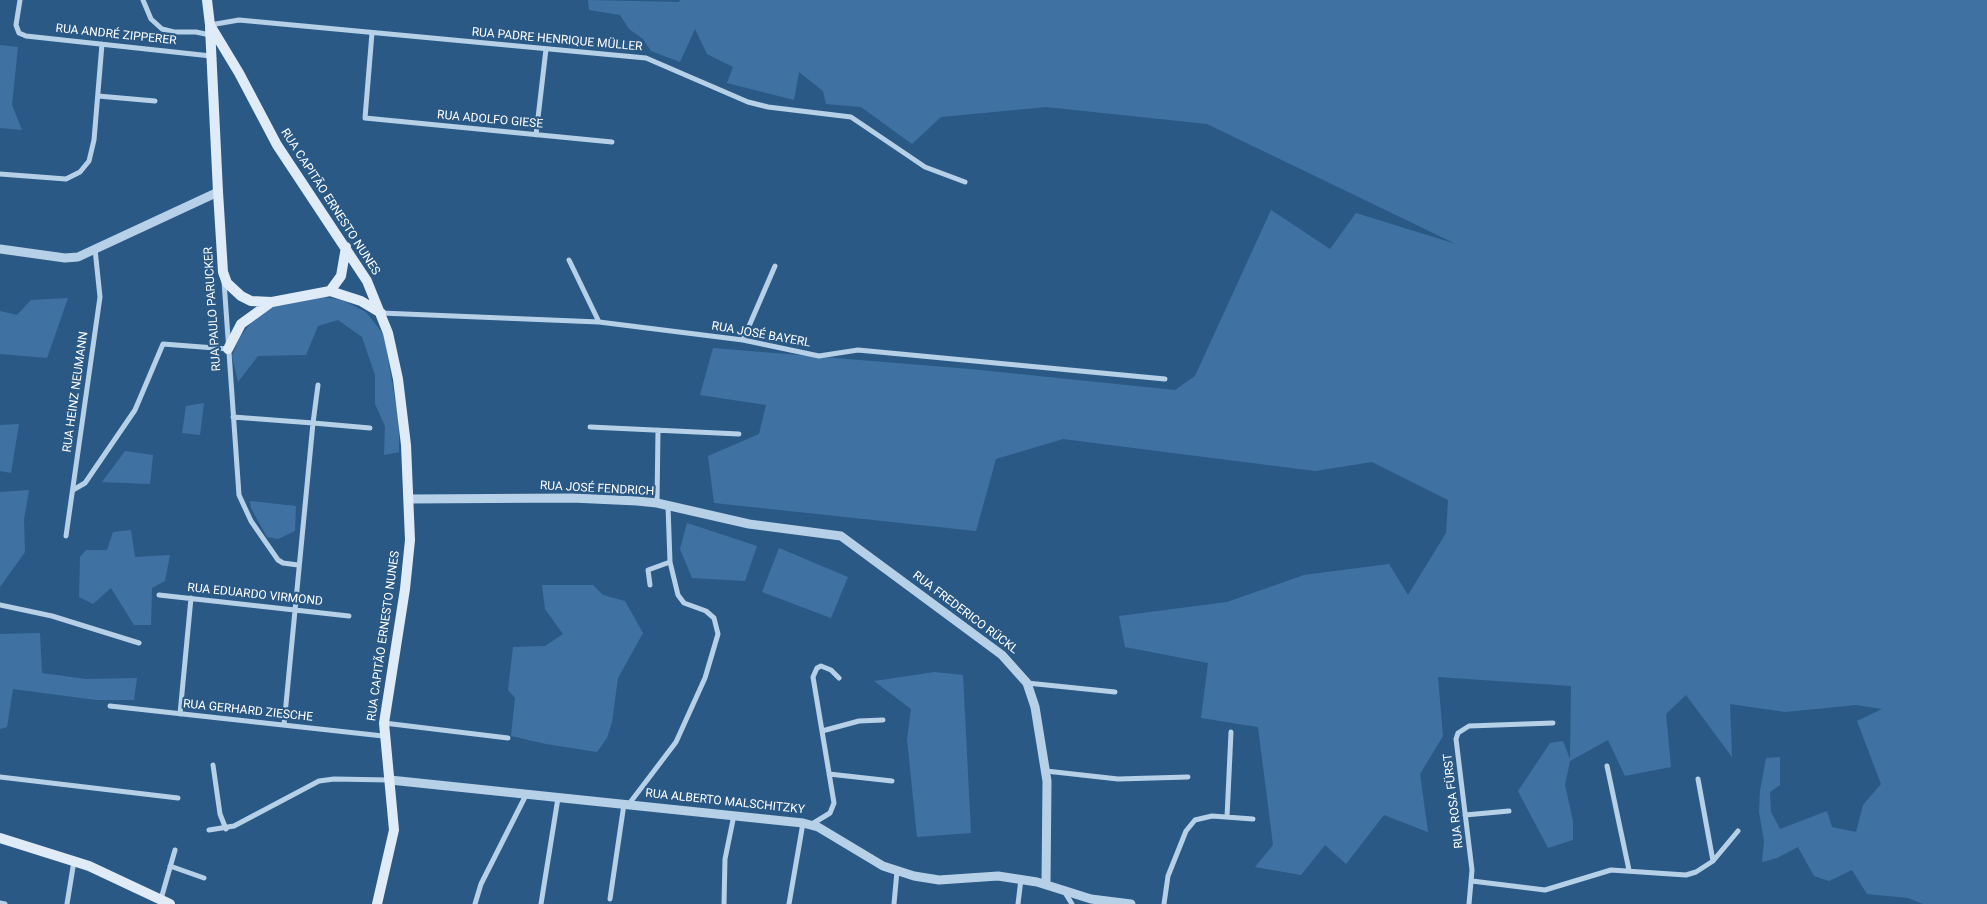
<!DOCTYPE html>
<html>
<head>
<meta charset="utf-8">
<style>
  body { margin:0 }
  canvas { display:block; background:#2a5986 }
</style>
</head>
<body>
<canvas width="1987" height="904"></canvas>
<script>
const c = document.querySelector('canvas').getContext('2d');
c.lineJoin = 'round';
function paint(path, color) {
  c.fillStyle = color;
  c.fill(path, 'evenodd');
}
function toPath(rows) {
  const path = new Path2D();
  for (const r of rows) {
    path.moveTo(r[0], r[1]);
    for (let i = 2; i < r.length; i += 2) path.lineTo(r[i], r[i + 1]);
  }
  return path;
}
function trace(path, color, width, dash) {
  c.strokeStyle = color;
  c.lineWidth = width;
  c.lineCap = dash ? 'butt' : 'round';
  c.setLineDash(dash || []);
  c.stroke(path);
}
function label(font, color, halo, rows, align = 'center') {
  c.font = font + ' Roboto,sans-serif';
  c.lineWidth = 4.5;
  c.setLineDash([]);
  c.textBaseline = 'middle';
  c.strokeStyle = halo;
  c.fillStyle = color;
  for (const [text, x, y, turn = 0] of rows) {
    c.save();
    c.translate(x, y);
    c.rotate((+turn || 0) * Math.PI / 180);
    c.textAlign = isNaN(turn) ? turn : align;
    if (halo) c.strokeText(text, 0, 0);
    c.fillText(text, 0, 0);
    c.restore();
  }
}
paint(toPath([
  [588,0,679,2,680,0,1987,0,1987,904,1923,904,1908,898,1867,894,1852,870,1829,881,1814,876,1798,847,1777,858,1762,862,1764,841,1759,812,1760,791,1766,758,1780,757,1780,785,1770,792,1771,812,1780,829,1827,811,1832,827,1856,832,1863,805,1881,784,1857,721,1882,709,1856,705,1785,712,1730,704,1732,757,1686,695,1666,714,1671,767,1625,776,1608,740,1570,761,1565,785,1573,821,1573,840,1548,848,1518,791,1550,743,1563,741,1570,759,1571,686,1438,677,1443,736,1420,774,1428,832,1384,815,1346,864,1325,845,1301,875,1255,867,1273,845,1258,727,1201,718,1208,663,1125,647,1119,616,1227,602,1304,575,1389,564,1408,595,1446,533,1448,500,1372,462,1315,471,1063,439,996,459,976,531,714,503,708,456,759,434,766,405,700,395,713,348,970,369,1175,390,1195,376,1271,210,1330,249,1356,213,1456,244,1207,124,1046,107,941,117,912,144,861,107,826,104,823,91,799,72,794,100,727,83,733,67,707,54,695,29,680,62,651,51,643,39,629,29,620,15,589,10],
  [0,45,18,47,12,105,22,130,0,128],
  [323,297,342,300,366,312,384,335,399,423,399,452,384,455,385,426,375,404,375,375,362,337,338,320,318,326,306,355,258,356,238,382,232,356,240,337,254,319,273,307],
  [68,298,47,358,0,354,0,311,17,315,31,300],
  [204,403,200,435,182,433,186,406],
  [19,424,11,473,0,471,0,425],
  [125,451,153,455,150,484,102,482],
  [29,490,24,520,25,552,0,587,0,492],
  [250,501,296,506,295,531,278,539,267,537,251,508],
  [687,523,757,546,745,581,692,578,680,549],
  [131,530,135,557,170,555,165,581,152,588,151,625,134,625,111,588,93,604,79,597,80,557,86,550,107,550,113,532],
  [779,548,848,577,831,618,762,592],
  [542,585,593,585,603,595,625,601,643,633,618,678,612,722,607,738,597,752,546,744,511,736,515,698,508,690,513,647,545,646,563,634,545,609],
  [40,633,42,673,86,679,137,678,134,700,96,700,13,689,7,727,0,729,0,634],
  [935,672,963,675,971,833,917,837,907,739,911,709,874,681]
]), '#3f72a2');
trace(toPath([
  [20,0,16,25,19,33,26,36,211,56],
  [143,0,151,19,162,29,174,32,196,32,210,35],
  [210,25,239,20,646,58,748,102,768,107,851,117,925,167,965,182],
  [372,33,365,118,612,142],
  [98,96,155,101],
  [536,135,546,49],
  [0,174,66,179,80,172,89,161,94,140,102,44],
  [569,260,599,322],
  [224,281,239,495,251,521,278,560,283,563,298,565],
  [381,313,599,322,743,340,819,356,858,350,1165,379],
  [743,340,775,266],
  [318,385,313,423,370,428],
  [233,417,313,423,284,725],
  [590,427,739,434],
  [73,490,85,483,135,410,163,344,228,349],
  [657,503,658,430],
  [66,536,100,297,95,249],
  [650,585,648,570,670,562,668,506],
  [159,595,349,616],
  [0,605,52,616,139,643],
  [1027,683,1115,692],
  [110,706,383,736],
  [180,714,191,598],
  [384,723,508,738],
  [822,731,859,721,883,720],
  [213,765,220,814,226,829],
  [1607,766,1629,870],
  [1046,771,1118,779,1188,777],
  [829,774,892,781],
  [0,777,178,798],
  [1698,779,1713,861],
  [629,804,676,742,705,678,718,634,714,618,706,611,684,603,678,595,670,562],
  [1465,815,1509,811],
  [1227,817,1231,732],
  [812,824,830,813,834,803,813,677,817,668,821,666,831,670,839,678],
  [209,830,234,826,319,781,334,779,389,780],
  [170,866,204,878],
  [1472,881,1545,890,1611,870,1686,875,1696,872,1713,861,1738,831],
  [1064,891,1072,904],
  [161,899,175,850],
  [610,899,624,804],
  [0,903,5,904],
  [67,904,74,861],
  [475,904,481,884,526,795],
  [541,904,558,798],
  [724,904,725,859,734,815],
  [789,904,803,823],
  [894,904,897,871],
  [1018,904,1021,879],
  [1164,904,1168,876,1186,831,1195,820,1212,816,1253,819],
  [1469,904,1472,870,1456,739,1458,733,1469,726,1553,723]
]), '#b6d0e8', 5);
trace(toPath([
  [0,249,65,258,78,257,218,192],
  [409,499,572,498,637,501,657,503,749,524,841,536,1002,655,1027,683,1035,707,1047,781,1046,884],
  [390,780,803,823,818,827,883,866,914,876,939,880,998,876,1037,882,1091,899,1131,904]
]), '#b6d0e8', 9);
trace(toPath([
  [207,0,210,25,239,73,277,145,367,281,388,333,398,379,406,445,410,540,405,589,384,723,394,830,377,904],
  [210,27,218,192,223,272,227,283,241,296,251,301,272,302,330,291,361,301,381,313],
  [330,291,341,276,346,247],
  [228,349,241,324,270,303],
  [0,838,89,866,170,904]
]), '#dfebf7', 10);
label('12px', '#fff', '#2a5986', [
  ["RUA ANDRÉ ZIPPERER",116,35,6],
  ["RUA PADRE HENRIQUE MÜLLER",557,40,5],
  ["RUA ADOLFO GIESE",490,120,5],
  ["RUA CAPITÃO ERNESTO NUNES",330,202,57],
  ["RUA PAULO PARUCKER",213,309,-94],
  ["RUA JOSÉ BAYERL",761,335,10],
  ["RUA HEINZ NEUMANN",76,392,-82],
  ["RUA JOSÉ FENDRICH",597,489,3],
  ["RUA EDUARDO VIRMOND",255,595,6],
  ["RUA FREDERICO RÜCKL",965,613,37],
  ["RUA CAPITÃO ERNESTO NUNES",384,636,-82],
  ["RUA GERHARD ZIESCHE",248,711,6],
  ["RUA ROSA FÜRST",1454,801,-97],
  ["RUA ALBERTO MALSCHITZKY",725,802,6]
]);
</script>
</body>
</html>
